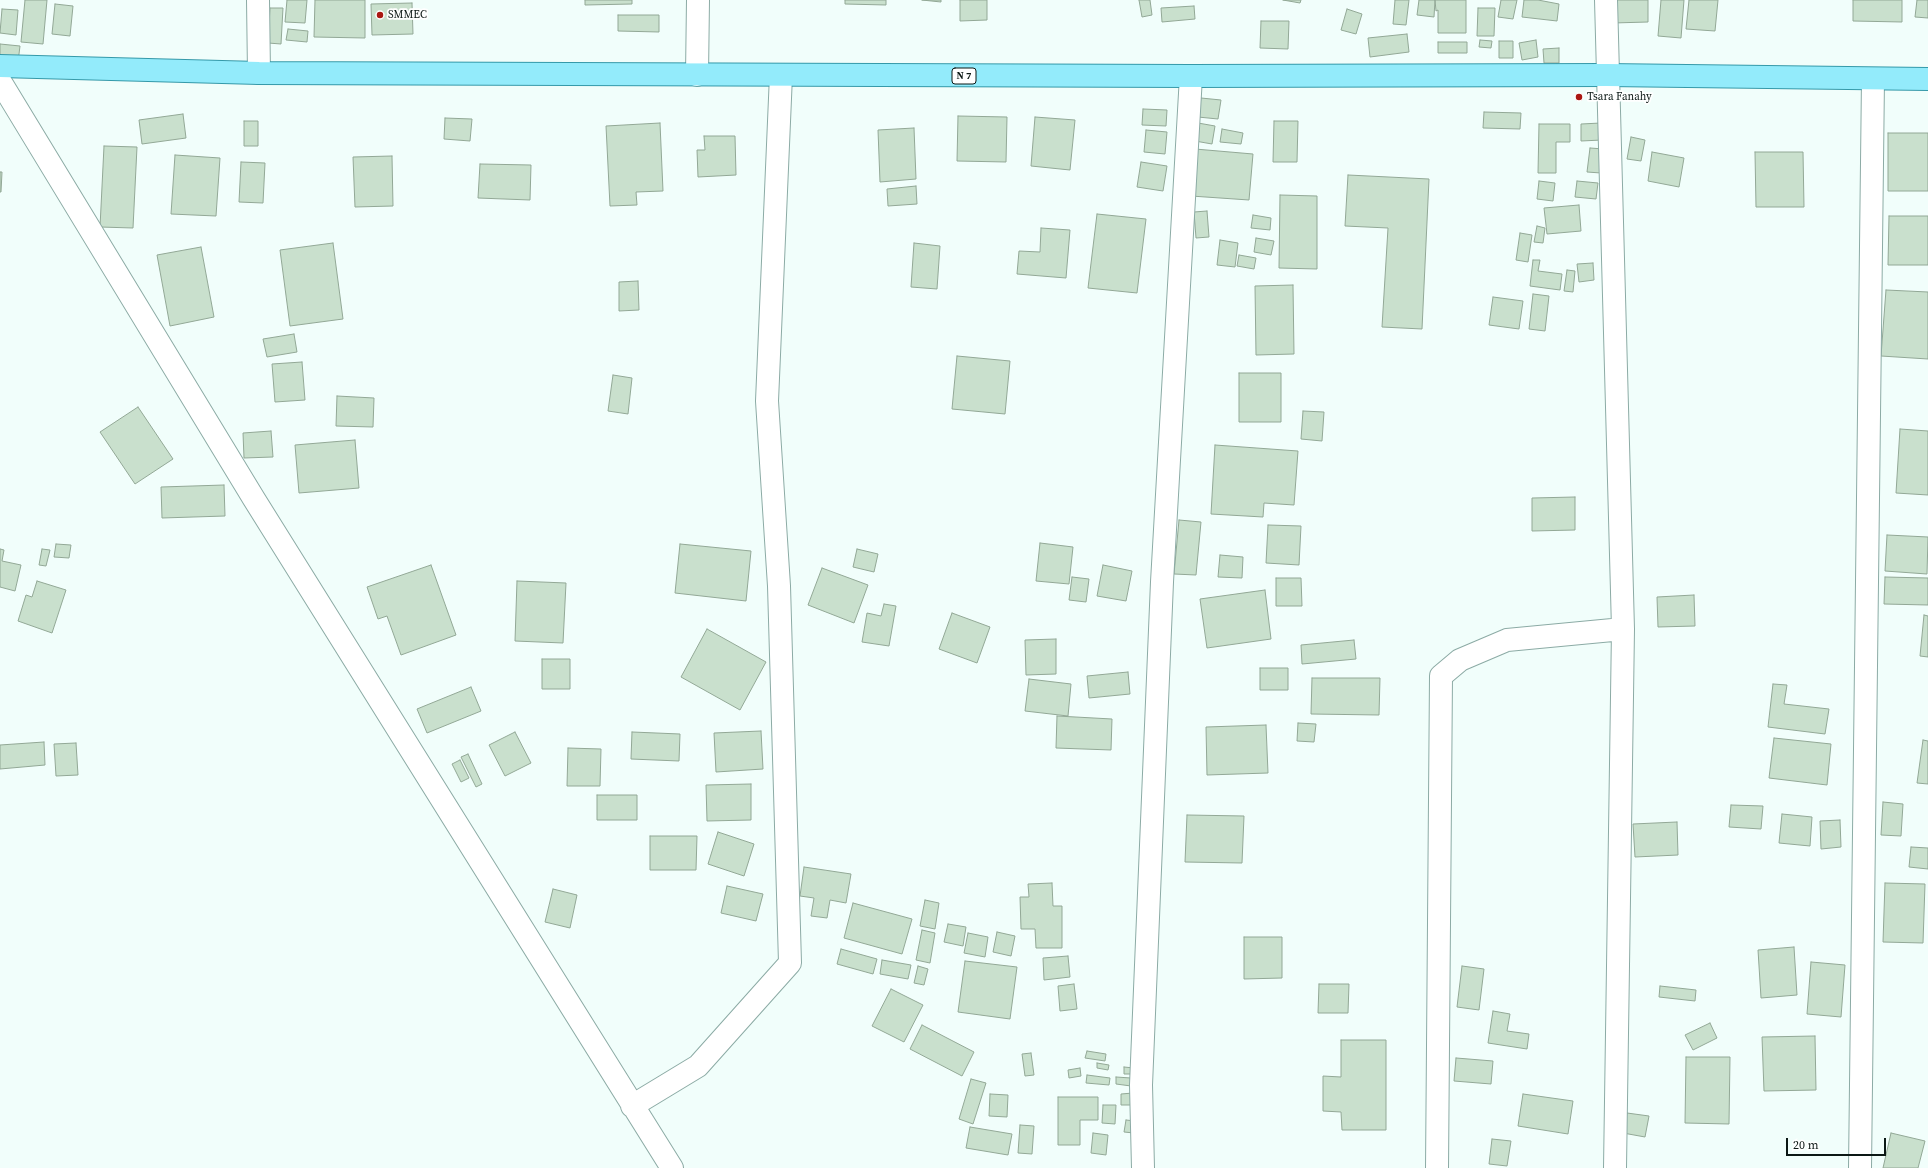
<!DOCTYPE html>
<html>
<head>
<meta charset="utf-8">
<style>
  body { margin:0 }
  #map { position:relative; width:1928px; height:1168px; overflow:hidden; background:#f1fefb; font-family:"Source Serif 4",serif }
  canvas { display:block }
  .scale { position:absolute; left:1786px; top:1138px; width:100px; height:18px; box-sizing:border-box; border:2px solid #0c1815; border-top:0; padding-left:5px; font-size:12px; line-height:14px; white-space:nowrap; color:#0c1815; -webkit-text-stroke:3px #fff; paint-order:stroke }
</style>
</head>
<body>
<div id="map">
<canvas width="1928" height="1168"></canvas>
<div class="scale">20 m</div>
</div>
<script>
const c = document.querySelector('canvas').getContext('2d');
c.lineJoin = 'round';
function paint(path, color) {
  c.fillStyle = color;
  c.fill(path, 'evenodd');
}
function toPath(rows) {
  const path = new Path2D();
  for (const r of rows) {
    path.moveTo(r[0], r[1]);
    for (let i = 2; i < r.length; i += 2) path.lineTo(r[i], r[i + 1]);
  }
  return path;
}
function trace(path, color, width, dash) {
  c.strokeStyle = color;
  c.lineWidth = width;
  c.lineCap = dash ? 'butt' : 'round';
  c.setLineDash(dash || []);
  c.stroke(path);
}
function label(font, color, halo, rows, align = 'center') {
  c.font = font + ' "Source Serif 4",serif';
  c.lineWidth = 3.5;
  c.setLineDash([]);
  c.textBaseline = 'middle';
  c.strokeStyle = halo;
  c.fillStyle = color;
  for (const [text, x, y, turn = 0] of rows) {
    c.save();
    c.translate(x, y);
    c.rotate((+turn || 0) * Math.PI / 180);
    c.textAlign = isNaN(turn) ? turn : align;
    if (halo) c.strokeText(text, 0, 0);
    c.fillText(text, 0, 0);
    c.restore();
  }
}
const building = toPath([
  [25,0,47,0,43,44,21,42,25,0],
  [287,0,307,0,305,23,285,22,287,0],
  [315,0,365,0,365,38,314,37,315,0],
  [585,0,632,0,632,4,585,5,585,0],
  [845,0,886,0,886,5,845,4,845,0],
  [922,0,941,0,941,2,922,0],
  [960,0,987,0,987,20,960,21,960,0],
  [1139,0,1150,0,1152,15,1142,17,1139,0],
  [1283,0,1301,0,1300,3,1283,0],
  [1395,0,1409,0,1406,25,1393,24,1395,0],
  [1419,0,1435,0,1434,17,1417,15,1419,0],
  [1435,0,1466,0,1466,33,1438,33,1438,10,1436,11,1435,0],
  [1501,0,1517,0,1513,19,1498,17,1501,0],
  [1524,0,1538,0,1559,4,1557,21,1522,17,1524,0],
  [1613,0,1648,0,1648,22,1613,23,1613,0],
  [1661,0,1684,0,1681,38,1658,36,1661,0],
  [1689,0,1718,0,1715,31,1686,29,1689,0],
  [1853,0,1902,0,1902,22,1853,21,1853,0],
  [1917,0,1928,0,1928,18,1915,17,1917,0],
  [412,3,413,34,372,35,371,4,412,3],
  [55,4,73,6,70,36,52,34,55,4],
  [1194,6,1195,19,1162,22,1161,8,1194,6],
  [270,8,283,8,281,44,268,43,270,8],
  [1478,8,1495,8,1494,36,1477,36,1478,8],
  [2,9,18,10,16,35,0,33,2,9],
  [1347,9,1362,14,1356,34,1341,30,1347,9],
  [618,15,659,15,659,32,618,31,618,15],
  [1261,21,1289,21,1288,49,1260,48,1261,21],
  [288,29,308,31,307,42,286,40,288,29],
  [1407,34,1409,52,1370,57,1368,38,1407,34],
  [1480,40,1492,41,1491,48,1479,47,1480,40],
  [1536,40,1538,57,1522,60,1519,43,1536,40],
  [1499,41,1513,41,1513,58,1499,58,1499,41],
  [1438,42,1467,42,1467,53,1438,53,1438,42],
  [0,44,20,46,18,62,0,60,0,44],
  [1559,48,1559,63,1544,63,1543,49,1559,48],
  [1201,98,1221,100,1218,119,1198,117,1201,98],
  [1143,109,1167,110,1166,126,1142,125,1143,109],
  [1484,112,1521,113,1520,129,1483,128,1484,112],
  [183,114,186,138,142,144,139,120,183,114],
  [958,116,1007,117,1006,162,957,161,958,116],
  [1035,117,1075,120,1070,170,1031,166,1035,117],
  [445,118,472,119,470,141,444,139,445,118],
  [244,121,258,121,258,146,244,146,244,121],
  [1274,121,1298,121,1297,162,1273,162,1274,121],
  [660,123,663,191,636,192,637,205,610,206,606,126,660,123],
  [1198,123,1215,126,1212,144,1195,141,1198,123],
  [1601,123,1602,140,1581,141,1581,124,1601,123],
  [1539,124,1570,124,1570,142,1556,142,1556,173,1538,173,1539,124],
  [914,128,916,179,880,182,878,130,914,128],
  [1222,129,1243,133,1241,144,1220,142,1222,129],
  [1146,130,1167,132,1165,154,1144,152,1146,130],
  [1888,133,1928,133,1928,191,1888,191,1888,133],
  [704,136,735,136,736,175,698,177,697,150,705,150,704,136],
  [1631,137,1645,140,1641,161,1627,159,1631,137],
  [104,146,137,147,133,228,100,227,104,146],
  [1590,148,1604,149,1601,173,1587,172,1590,148],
  [1195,149,1253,154,1249,200,1191,196,1195,149],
  [1652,152,1684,158,1679,187,1648,181,1652,152],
  [1755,152,1803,152,1804,207,1756,207,1755,152],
  [175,155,220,158,216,216,171,214,175,155],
  [392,156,393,206,355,207,353,157,392,156],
  [241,162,265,163,263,203,239,202,241,162],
  [1141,162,1167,166,1163,191,1137,187,1141,162],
  [480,164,531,165,530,200,478,198,480,164],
  [0,172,2,172,1,192,0,192,0,172],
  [1348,175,1429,179,1422,329,1382,327,1388,228,1345,226,1348,175],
  [1539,181,1555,183,1553,201,1537,199,1539,181],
  [1577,181,1598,183,1596,199,1575,197,1577,181],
  [916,186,917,204,888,206,887,189,916,186],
  [1280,195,1317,196,1317,269,1279,268,1280,195],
  [1579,205,1581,231,1547,234,1544,208,1579,205],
  [1207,211,1209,237,1196,238,1194,212,1207,211],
  [1097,214,1146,219,1137,293,1088,288,1097,214],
  [1253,215,1271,218,1270,230,1251,228,1253,215],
  [1889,216,1928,216,1928,265,1888,265,1889,216],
  [1537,226,1545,228,1543,243,1534,242,1537,226],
  [1041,228,1070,230,1066,278,1017,274,1019,251,1040,252,1041,228],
  [1520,233,1532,235,1528,262,1516,260,1520,233],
  [1256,238,1274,241,1271,255,1254,252,1256,238],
  [1220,240,1238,243,1235,267,1217,265,1220,240],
  [333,243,343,319,290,326,280,250,333,243],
  [914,243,940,246,937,289,911,287,914,243],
  [201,247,214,317,170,326,157,255,201,247],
  [1239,255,1256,258,1254,269,1237,266,1239,255],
  [1533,260,1540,260,1538,271,1562,274,1560,290,1530,286,1533,260],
  [1593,263,1594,280,1579,282,1577,264,1593,263],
  [1567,270,1575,271,1573,292,1564,291,1567,270],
  [638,281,639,310,619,311,619,282,638,281],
  [1293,285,1294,354,1256,355,1255,286,1293,285],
  [1886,290,1928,292,1928,359,1881,356,1886,290],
  [1533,294,1549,296,1545,331,1529,329,1533,294],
  [1493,297,1523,301,1519,329,1489,325,1493,297],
  [294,334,297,352,267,357,263,339,294,334],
  [957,356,1010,361,1005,414,952,409,957,356],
  [302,362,305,400,275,402,272,364,302,362],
  [1239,373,1281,373,1281,422,1239,422,1239,373],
  [613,375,632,378,628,414,608,411,613,375],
  [337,396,374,398,373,427,336,426,337,396],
  [138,407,173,459,135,484,100,432,138,407],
  [1303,411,1324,412,1322,441,1301,439,1303,411],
  [1900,429,1928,431,1928,495,1896,493,1900,429],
  [271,431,273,457,244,458,243,433,271,431],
  [355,440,359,488,299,493,295,445,355,440],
  [1215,445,1298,451,1294,505,1264,503,1263,517,1211,514,1215,445],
  [224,485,225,516,162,518,161,487,224,485],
  [1575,497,1575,530,1532,531,1532,498,1575,497],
  [1179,520,1201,522,1196,575,1174,574,1179,520],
  [1268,525,1301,526,1299,565,1266,563,1268,525],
  [1887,535,1928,537,1927,574,1885,571,1887,535],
  [1040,543,1073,547,1069,584,1036,581,1040,543],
  [56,544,71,545,69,558,54,557,56,544],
  [680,544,751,551,746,601,675,593,680,544],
  [0,549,4,550,2,561,21,565,15,591,0,587,0,549],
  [42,549,50,550,46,566,39,565,42,549],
  [857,549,878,554,874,572,853,567,857,549],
  [1220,555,1243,557,1242,578,1218,577,1220,555],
  [431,565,456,635,401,655,387,616,378,619,367,587,431,565],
  [1103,565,1132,571,1126,601,1097,596,1103,565],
  [822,568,868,585,854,623,808,605,822,568],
  [1072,577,1089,579,1086,602,1069,600,1072,577],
  [1885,577,1928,578,1928,605,1884,604,1885,577],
  [1276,578,1301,578,1302,606,1276,606,1276,578],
  [37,581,66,590,52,633,18,621,26,595,32,597,37,581],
  [517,581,566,583,563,643,515,641,517,581],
  [1265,590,1271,639,1207,648,1200,599,1265,590],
  [1694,595,1695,626,1658,627,1657,597,1694,595],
  [884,604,896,606,889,646,862,642,867,613,881,616,884,604],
  [952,613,990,627,977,663,939,649,952,613],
  [1924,615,1928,616,1928,657,1920,656,1924,615],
  [707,629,766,662,740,710,681,677,707,629],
  [1056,639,1056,674,1026,675,1025,640,1056,639],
  [1354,640,1356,659,1302,664,1301,645,1354,640],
  [542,659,570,659,570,689,542,689,542,659],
  [1260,668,1288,668,1288,690,1260,690,1260,668],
  [1128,672,1130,694,1089,698,1087,676,1128,672],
  [1312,678,1380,678,1379,715,1311,714,1312,678],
  [1029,679,1071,684,1068,716,1025,711,1029,679],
  [1773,684,1787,685,1784,704,1829,709,1825,734,1768,727,1773,684],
  [471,687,481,711,427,733,417,709,471,687],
  [1057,716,1112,719,1111,750,1056,748,1057,716],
  [1298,723,1316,724,1314,742,1297,741,1298,723],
  [1266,725,1268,773,1207,775,1206,727,1266,725],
  [761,731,763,769,716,772,714,733,761,731],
  [515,732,531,763,505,776,489,745,515,732],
  [632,732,680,734,679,761,631,759,632,732],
  [1774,738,1831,744,1827,785,1769,778,1774,738],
  [1923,740,1928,741,1928,784,1917,783,1923,740],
  [44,742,45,765,0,769,0,745,44,742],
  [76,743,78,775,56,776,54,744,76,743],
  [568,748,601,749,600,786,567,786,568,748],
  [468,754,482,784,476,787,461,757,468,754],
  [460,760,469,778,461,782,452,764,460,760],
  [751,784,751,820,707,821,706,785,751,784],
  [597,795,637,795,637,820,597,820,597,795],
  [1883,802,1903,804,1901,836,1881,835,1883,802],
  [1731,805,1763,806,1761,829,1729,827,1731,805],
  [1782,814,1812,817,1810,846,1779,843,1782,814],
  [1187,815,1244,816,1242,863,1185,862,1187,815],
  [1840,820,1841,847,1821,849,1820,821,1840,820],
  [1677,822,1678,855,1635,857,1633,824,1677,822],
  [718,832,754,844,744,876,708,864,718,832],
  [650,836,697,836,696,870,650,870,650,836],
  [1911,847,1928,848,1928,869,1909,867,1911,847],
  [804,867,851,874,846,903,830,900,827,918,811,916,814,898,800,896,804,867],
  [1052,883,1053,906,1062,906,1062,948,1036,948,1035,929,1021,929,1020,897,1029,897,1028,884,1052,883],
  [1885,883,1925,884,1923,943,1883,942,1885,883],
  [727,886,763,894,756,921,721,913,727,886],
  [553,889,577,895,570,928,545,922,553,889],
  [925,900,939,903,935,929,920,926,925,900],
  [853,903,912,919,902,954,844,938,853,903],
  [948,924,966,927,963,946,944,942,948,924],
  [922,930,935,933,930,963,916,960,922,930],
  [997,932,1015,936,1011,956,993,952,997,932],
  [968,933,988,937,985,957,964,953,968,933],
  [1244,937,1282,937,1282,978,1244,979,1244,937],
  [1794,947,1797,995,1761,998,1758,950,1794,947],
  [841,949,877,959,873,974,837,964,841,949],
  [1068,956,1070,977,1044,980,1043,958,1068,956],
  [882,960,911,965,908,979,880,974,882,960],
  [965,961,1017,967,1010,1019,958,1012,965,961],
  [1811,962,1845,965,1841,1017,1807,1014,1811,962],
  [918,966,928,969,924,985,914,983,918,966],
  [1462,966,1484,969,1479,1010,1457,1007,1462,966],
  [1074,984,1077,1009,1060,1011,1058,986,1074,984],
  [1319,984,1349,984,1348,1013,1318,1013,1319,984],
  [1660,986,1696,990,1695,1001,1659,997,1660,986],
  [891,989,923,1005,904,1042,872,1026,891,989],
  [1493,1011,1510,1014,1507,1031,1529,1034,1527,1049,1488,1043,1493,1011],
  [1710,1023,1717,1038,1693,1050,1685,1035,1710,1023],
  [922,1025,974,1052,962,1076,910,1049,922,1025],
  [1815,1036,1816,1090,1764,1091,1762,1037,1815,1036],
  [1341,1040,1386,1040,1386,1130,1342,1130,1341,1112,1323,1111,1323,1076,1341,1077,1341,1040],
  [1087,1051,1106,1054,1105,1061,1085,1058,1087,1051],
  [1031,1053,1034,1075,1025,1076,1022,1054,1031,1053],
  [1686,1057,1730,1057,1729,1124,1685,1123,1686,1057],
  [1456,1058,1493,1061,1491,1084,1454,1081,1456,1058],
  [1097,1063,1109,1065,1108,1070,1097,1068,1097,1063],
  [1124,1067,1134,1068,1133,1074,1124,1074,1124,1067],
  [1080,1068,1081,1076,1069,1078,1068,1070,1080,1068],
  [1087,1075,1110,1078,1109,1085,1086,1083,1087,1075],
  [1116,1077,1131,1078,1131,1086,1116,1084,1116,1077],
  [971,1079,986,1083,973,1124,959,1119,971,1079],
  [1133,1093,1133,1105,1121,1105,1121,1094,1133,1093],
  [990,1094,1008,1095,1007,1117,989,1116,990,1094],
  [1523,1094,1573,1101,1568,1134,1518,1126,1523,1094],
  [1058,1097,1098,1097,1098,1120,1080,1120,1080,1145,1058,1145,1058,1097],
  [1103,1105,1116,1105,1115,1124,1102,1123,1103,1105],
  [1627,1113,1649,1116,1645,1137,1623,1133,1627,1113],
  [1126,1120,1135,1121,1134,1133,1124,1132,1126,1120],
  [1020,1125,1034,1126,1032,1154,1018,1153,1020,1125],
  [970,1127,1012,1134,1008,1155,966,1148,970,1127],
  [1093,1133,1108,1135,1106,1155,1091,1153,1093,1133],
  [1891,1133,1925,1141,1918,1168,1883,1168,1891,1133],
  [1492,1139,1511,1141,1507,1166,1489,1164,1492,1139]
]);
paint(building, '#c9e0cd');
trace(building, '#92a896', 1);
const minor = toPath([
  [258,0,259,73],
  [1606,0,1623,629,1615,1168],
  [697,75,698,0],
  [0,81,254,499,672,1168],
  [632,1106,698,1066,790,963,779,586,767,401,781,75],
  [1143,1168,1141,1085,1162,582,1191,76],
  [1437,1168,1441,676,1460,660,1507,640,1623,629],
  [1860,1168,1873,79]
]);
const primary = toPath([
  [0,66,259,73,1191,76,1607,75,1928,79]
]);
trace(minor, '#8caba5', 24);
trace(primary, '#3599a9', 24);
trace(minor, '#fff', 22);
trace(primary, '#93ebfb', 22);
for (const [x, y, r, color] of [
  [380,15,4,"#aa1712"],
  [1579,97,4,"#aa1712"]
]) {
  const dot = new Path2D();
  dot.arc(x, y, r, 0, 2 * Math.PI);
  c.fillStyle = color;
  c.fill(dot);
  trace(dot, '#fff', 1.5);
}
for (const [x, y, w] of [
  [964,76,24]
]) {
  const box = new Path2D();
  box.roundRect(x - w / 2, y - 8, w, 16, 3);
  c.fillStyle = '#fff';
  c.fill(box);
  trace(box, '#0c1815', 1);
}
label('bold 10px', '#0c1815', null, [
  ["N 7",964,76]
]);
label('11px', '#0c1815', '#fff', [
  ["SMMEC",388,15],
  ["Tsara Fanahy",1587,97]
], 'left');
</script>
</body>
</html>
